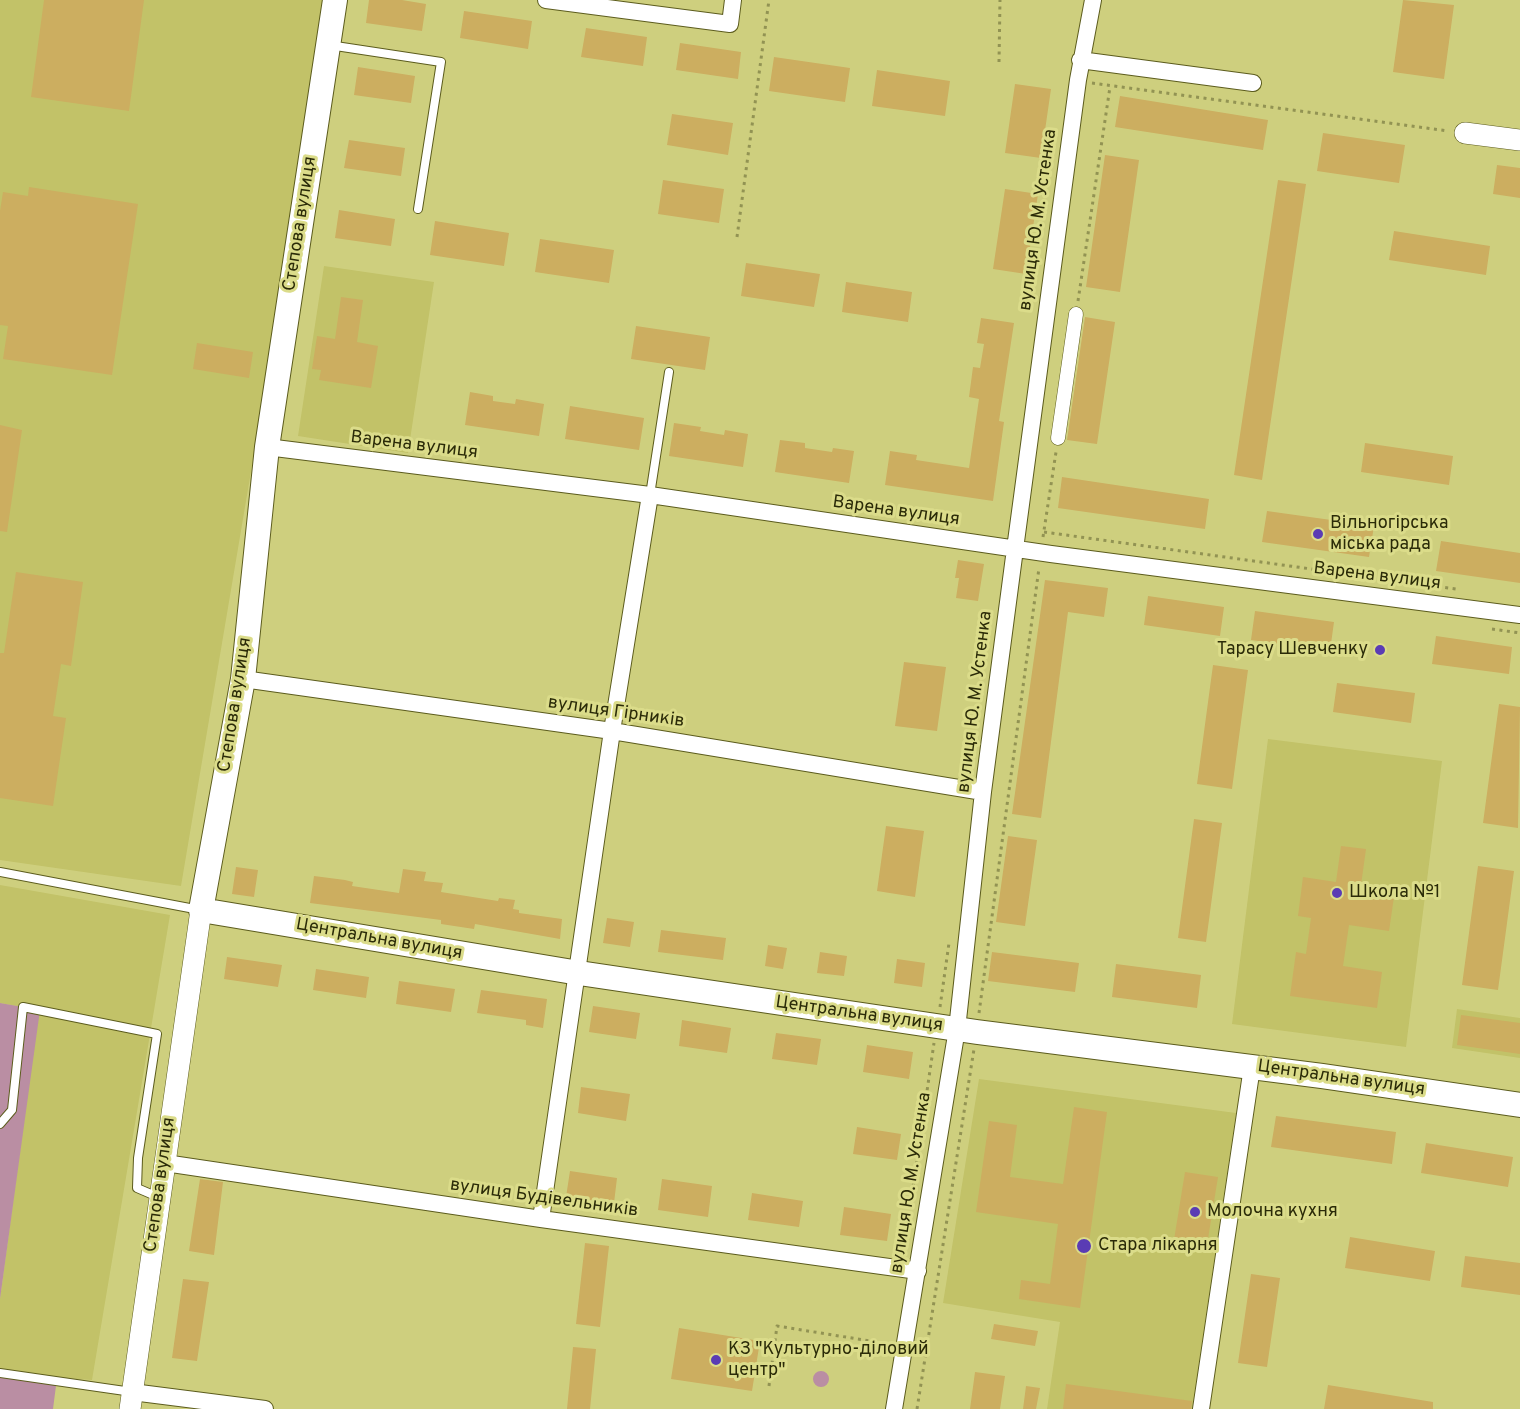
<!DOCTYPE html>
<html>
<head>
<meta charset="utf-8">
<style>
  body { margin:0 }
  canvas { display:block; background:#cecf7e }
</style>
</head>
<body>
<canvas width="1520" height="1409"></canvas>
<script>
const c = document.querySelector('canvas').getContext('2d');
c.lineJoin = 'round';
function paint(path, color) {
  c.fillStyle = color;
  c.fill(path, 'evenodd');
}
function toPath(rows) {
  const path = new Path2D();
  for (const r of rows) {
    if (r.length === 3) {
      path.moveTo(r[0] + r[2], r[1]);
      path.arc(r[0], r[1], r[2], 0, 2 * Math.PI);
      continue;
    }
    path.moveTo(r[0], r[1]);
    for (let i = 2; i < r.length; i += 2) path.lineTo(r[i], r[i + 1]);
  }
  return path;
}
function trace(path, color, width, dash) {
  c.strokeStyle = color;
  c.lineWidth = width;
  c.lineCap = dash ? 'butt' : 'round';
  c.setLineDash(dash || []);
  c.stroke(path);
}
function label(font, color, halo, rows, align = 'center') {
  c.font = font + ' Overpass,sans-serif';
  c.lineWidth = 6;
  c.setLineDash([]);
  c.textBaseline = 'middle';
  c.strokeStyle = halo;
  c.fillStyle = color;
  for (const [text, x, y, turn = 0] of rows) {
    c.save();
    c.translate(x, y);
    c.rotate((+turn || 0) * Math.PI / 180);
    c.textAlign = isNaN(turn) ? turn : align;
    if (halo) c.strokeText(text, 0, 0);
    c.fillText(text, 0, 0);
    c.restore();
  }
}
paint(toPath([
  [0,0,325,0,258,430,181,886,0,860],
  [324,266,434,282,408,453,298,436],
  [1268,739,1442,761,1406,1047,1232,1024],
  [0,885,170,915,92,1380,0,1374,0,1299,39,1010,0,1003],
  [1457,1009,1520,1018,1520,1058,1452,1048],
  [979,1079,1236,1113,1192,1409,1047,1409,1060,1322,943,1303]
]), '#c2c268');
paint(toPath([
  [0,1003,40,1010,0,1299],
  [821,1379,8],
  [0,1374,57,1378,53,1409,0,1409]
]), '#ba8ea3');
paint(toPath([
  [44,0,144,0,129,111,31,97],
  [369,0,402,0,426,4,422,31,366,23],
  [1403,0,1454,5,1444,79,1393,72],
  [464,11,532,21,528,49,460,38],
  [586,28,647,37,643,66,581,57],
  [680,43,741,52,738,79,676,70],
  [774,57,850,68,845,102,769,91],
  [358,67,415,76,411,103,354,95],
  [877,70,950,81,945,116,872,106],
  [1015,84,1051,89,1041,158,1005,153],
  [1120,96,1268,120,1263,150,1115,127],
  [672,114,733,123,728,155,667,145],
  [1323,133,1405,145,1399,183,1317,171],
  [349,140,405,148,401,176,344,168],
  [1105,155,1139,160,1120,292,1086,287],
  [1497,165,1520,168,1520,198,1493,194],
  [663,180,724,189,719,223,658,214],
  [1278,180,1306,184,1262,480,1234,475],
  [29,187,138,204,112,375,3,359,8,326,0,325,0,211,3,192,28,196],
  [1005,189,1038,194,1026,274,993,269],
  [339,210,395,219,391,246,335,238],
  [435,221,509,233,504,266,430,255],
  [1394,231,1490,246,1486,275,1389,260],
  [540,239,614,250,609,283,535,272],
  [746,263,820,274,814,307,741,296],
  [846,282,912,292,908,322,842,312],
  [341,297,363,300,357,342,378,346,371,388,319,380,321,370,312,369,317,336,335,339],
  [1085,317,1115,322,1097,444,1067,440],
  [981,318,1014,323,999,421,1004,422,993,501,885,485,890,451,917,455,916,460,969,468,979,399,969,397,973,367,980,368,984,344,977,343],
  [636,326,710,337,705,370,631,359],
  [197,343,253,352,249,378,193,369],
  [470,392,493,396,493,401,515,404,516,399,544,404,539,436,465,425],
  [570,406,644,418,639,450,565,439],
  [674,423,701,427,700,431,724,435,725,430,748,434,743,467,669,456],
  [0,425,22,430,7,532,0,531],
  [780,440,805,443,805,448,832,452,833,448,854,451,849,483,775,472],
  [1365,443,1453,456,1449,485,1361,472],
  [1062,477,1209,499,1205,529,1058,508],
  [1267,511,1374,526,1369,557,1262,542],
  [1441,541,1520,553,1520,583,1436,571],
  [958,560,984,564,978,601,956,598,959,578,955,578],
  [16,572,83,582,71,666,61,664,53,716,66,718,53,806,0,798,0,653,4,653],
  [1045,580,1108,588,1104,617,1068,612,1041,818,1012,814],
  [1148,596,1224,607,1220,636,1144,625],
  [1255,611,1334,622,1330,651,1251,640],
  [1436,636,1512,647,1509,674,1432,664],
  [904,662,946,667,937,731,895,726],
  [1213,665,1248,670,1232,789,1197,784],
  [1337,683,1415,693,1411,723,1333,712],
  [1499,704,1520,707,1518,828,1483,823],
  [1194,819,1222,823,1206,942,1178,938],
  [886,826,924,831,915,897,877,891],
  [1008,836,1037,840,1025,926,996,922],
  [1341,846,1366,849,1361,885,1395,890,1389,931,1349,925,1343,966,1382,972,1377,1008,1290,996,1296,952,1306,954,1311,918,1298,916,1303,877,1336,882],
  [1478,866,1514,871,1498,990,1462,985],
  [236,867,258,870,254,897,232,894],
  [403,869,426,872,424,881,443,883,441,892,498,901,499,898,515,900,513,909,519,910,519,913,562,919,560,939,475,924,474,929,441,924,441,920,310,903,314,876,345,880,353,882,352,886,399,893],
  [607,918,634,922,630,947,603,943],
  [661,930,726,938,723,960,658,952],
  [768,945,787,948,783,969,765,966],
  [820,952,847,956,844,976,817,973],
  [992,952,1079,963,1075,992,988,981],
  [227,957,282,965,278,987,224,979],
  [897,959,925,963,922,987,894,983],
  [1116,964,1201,975,1197,1008,1112,997],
  [316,969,369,977,366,998,313,990],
  [399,981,455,989,451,1012,396,1004],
  [481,990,547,999,543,1028,526,1025,526,1020,477,1013],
  [593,1006,640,1013,636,1039,589,1032],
  [1461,1015,1520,1023,1520,1054,1457,1045],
  [682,1020,731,1028,727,1053,679,1046],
  [776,1033,821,1039,817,1065,772,1059],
  [867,1045,913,1052,909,1079,863,1072],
  [581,1087,630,1094,626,1121,578,1113],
  [1074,1107,1107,1112,1080,1308,1019,1299,1021,1280,1050,1284,1058,1224,976,1212,989,1121,1017,1125,1010,1177,1063,1184],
  [1276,1116,1396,1132,1392,1164,1271,1147],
  [857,1127,901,1134,897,1160,853,1154],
  [1426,1143,1513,1157,1508,1187,1421,1173],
  [570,1171,617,1178,614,1203,566,1197],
  [1185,1172,1218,1177,1206,1251,1173,1246],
  [200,1179,223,1182,214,1255,189,1251],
  [662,1179,712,1186,708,1217,658,1210],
  [752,1193,803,1201,799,1227,748,1220],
  [844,1207,891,1214,887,1241,840,1235],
  [1350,1237,1435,1251,1430,1281,1345,1268],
  [585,1243,609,1246,600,1327,576,1324],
  [1465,1256,1520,1263,1520,1295,1461,1287],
  [1251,1274,1280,1278,1267,1367,1238,1363],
  [183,1279,209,1282,197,1361,172,1358],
  [994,1324,1038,1331,1035,1346,991,1339],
  [679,1328,760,1341,752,1391,671,1379],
  [573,1347,596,1349,590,1409,567,1409],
  [975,1372,1005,1376,1000,1409,970,1409],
  [1066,1384,1192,1401,1191,1409,1063,1409],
  [1328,1385,1433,1402,1433,1409,1324,1409],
  [1026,1386,1040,1388,1036,1409,1023,1409]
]), '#ccae60');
const service = toPath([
  [329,45,441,62,418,209],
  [650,495,669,372],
  [0,872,200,910],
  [0,1124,12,1110,23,1007,157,1034,138,1158,137,1188,158,1197],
  [0,1373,132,1392]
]);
const pedestrian = toPath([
  [1058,438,1076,314]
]);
const minor = toPath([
  [546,0,730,24,733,0],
  [1080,60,1253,83],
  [267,447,650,495,1051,554,1520,615],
  [243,679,612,731,983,792],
  [165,1163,541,1219,918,1271],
  [541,1219,612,731,650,495],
  [132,1392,265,1409],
  [894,1409,957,1029,983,792,1015,549,1078,80,1093,0],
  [1201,1409,1252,1067]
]);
const tertiary = toPath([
  [1465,133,1520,140],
  [130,1409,201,910]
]);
const secondary = toPath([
  [335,0,267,447,243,679,201,910,579,973,977,1032,1322,1076,1520,1105]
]);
trace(service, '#5c5c1d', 10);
trace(pedestrian, '#5c5c1d', 15);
trace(minor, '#5c5c1d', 18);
trace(tertiary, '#5c5c1d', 22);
trace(secondary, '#5c5c1d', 26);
trace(toPath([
  [999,62,1000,0],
  [1092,83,1448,131],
  [737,237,769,0],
  [1078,301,1110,87],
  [1044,532,1456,589],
  [1043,537,1056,452],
  [1492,629,1520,633],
  [940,1007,949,943],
  [979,1013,1039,568],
  [912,1194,934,1043],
  [769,1386,777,1326,889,1344],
  [917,1409,974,1049]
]), '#929353', 3, [3, 4.5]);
trace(service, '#fff', 8);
trace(pedestrian, '#fff', 14);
trace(minor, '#fff', 16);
trace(tertiary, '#fff', 21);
trace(secondary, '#fff', 24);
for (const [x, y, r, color] of [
  [1318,534,6,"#5a3cb4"],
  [1380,650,6,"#5a3cb4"],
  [1337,893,6,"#5a3cb4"],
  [1195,1212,6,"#5a3cb4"],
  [1084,1246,8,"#5a3cb4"],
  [716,1360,6,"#5a3cb4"]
]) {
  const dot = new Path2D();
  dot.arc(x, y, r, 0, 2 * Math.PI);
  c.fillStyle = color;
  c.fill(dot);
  trace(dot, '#dbdc8a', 2);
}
label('18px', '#2b2b08', '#dbdc8a', [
  ["вулиця Ю. М. Устенка",1039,220,-82],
  ["Степова вулиця",301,224,-81],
  ["Варена вулиця",414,446,7],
  ["Варена вулиця",896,512,8],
  ["Варена вулиця",1377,577,7],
  ["вулиця Ю. М. Устенка",976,702,-83],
  ["Степова вулиця",236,705,-81],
  ["вулиця Гірників",616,713,8],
  ["Центральна вулиця",379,940,10],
  ["Центральна вулиця",859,1015,8],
  ["Центральна вулиця",1341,1079,8],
  ["вулиця Ю. М. Устенка",912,1183,-81],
  ["Степова вулиця",161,1185,-82],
  ["вулиця Будівельників",544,1199,8]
]);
label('18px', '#2b2b08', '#dbdc8a', [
  ["Вільногірська",1330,524],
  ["міська рада",1330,545],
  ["Тарасу Шевченку",1368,650,"right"],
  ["Школа №1",1349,893],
  ["Молочна кухня",1207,1212],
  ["Стара лікарня",1098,1246],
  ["КЗ \"Культурно-діловий",728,1350],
  ["центр\"",728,1371]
], 'left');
</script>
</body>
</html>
